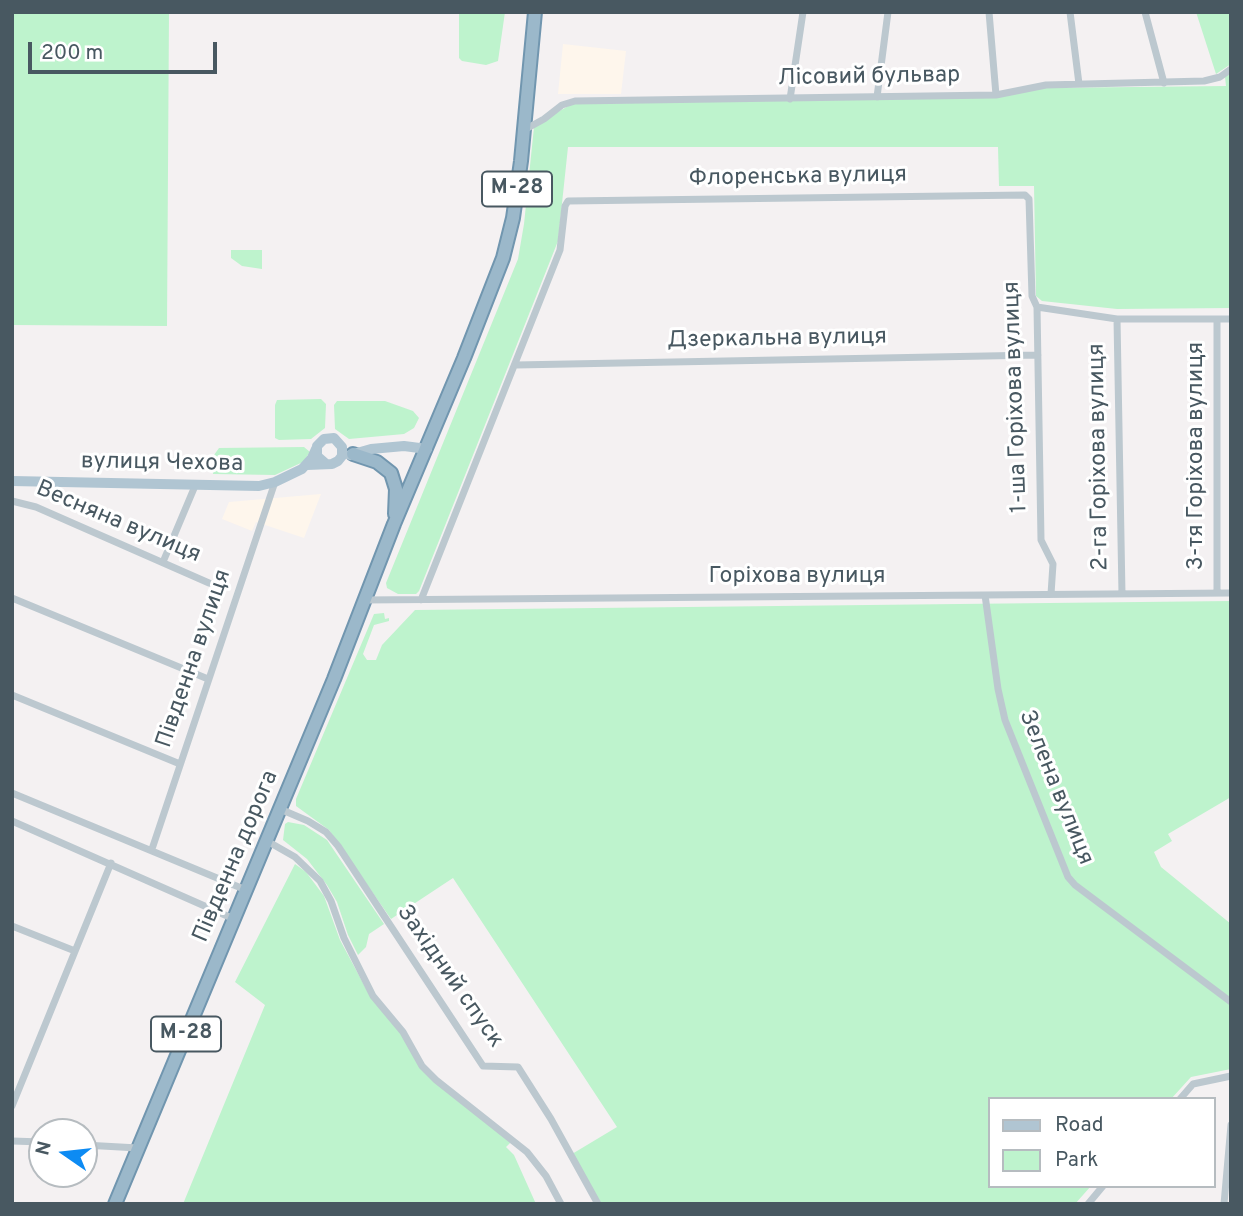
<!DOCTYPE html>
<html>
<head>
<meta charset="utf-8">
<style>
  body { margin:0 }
  #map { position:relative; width:1243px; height:1216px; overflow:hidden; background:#f4f1f2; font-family:Overpass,sans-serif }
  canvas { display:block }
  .frame { position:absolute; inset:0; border:14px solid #485861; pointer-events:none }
  .legend { position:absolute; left:988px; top:1097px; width:228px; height:91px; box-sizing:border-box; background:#fff; border:2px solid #b6bcc0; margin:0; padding:9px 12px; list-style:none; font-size:21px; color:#485861 }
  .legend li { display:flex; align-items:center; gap:14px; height:35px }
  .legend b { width:35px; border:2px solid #b6bcc0 }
  .north { position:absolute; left:28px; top:1118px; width:70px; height:70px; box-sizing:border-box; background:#fff; border:2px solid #b6bcc0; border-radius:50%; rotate:284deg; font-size:19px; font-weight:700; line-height:28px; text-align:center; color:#485861 }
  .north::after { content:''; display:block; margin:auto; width:24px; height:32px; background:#0d8bf3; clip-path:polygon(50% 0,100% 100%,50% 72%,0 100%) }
  .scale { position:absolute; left:28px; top:42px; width:189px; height:32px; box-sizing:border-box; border:4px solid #485861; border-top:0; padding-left:9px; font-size:21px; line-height:24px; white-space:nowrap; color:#485861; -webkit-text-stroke:5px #fff; paint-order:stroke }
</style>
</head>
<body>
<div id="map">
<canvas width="1243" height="1216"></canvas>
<div class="frame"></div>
<ul class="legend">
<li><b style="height:9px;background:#b0c5d2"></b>Road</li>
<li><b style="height:19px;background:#bef3cd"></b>Park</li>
</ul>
<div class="north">N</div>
<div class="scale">200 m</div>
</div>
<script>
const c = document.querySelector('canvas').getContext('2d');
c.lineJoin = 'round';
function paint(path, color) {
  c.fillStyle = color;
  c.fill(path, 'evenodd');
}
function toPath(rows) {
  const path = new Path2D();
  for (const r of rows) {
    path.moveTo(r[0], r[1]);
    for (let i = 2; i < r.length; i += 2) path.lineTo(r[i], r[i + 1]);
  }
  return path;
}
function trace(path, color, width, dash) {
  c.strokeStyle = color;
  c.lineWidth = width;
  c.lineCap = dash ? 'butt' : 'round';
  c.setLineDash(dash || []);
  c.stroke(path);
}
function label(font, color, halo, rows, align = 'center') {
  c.font = font + ' Overpass,sans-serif';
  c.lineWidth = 6;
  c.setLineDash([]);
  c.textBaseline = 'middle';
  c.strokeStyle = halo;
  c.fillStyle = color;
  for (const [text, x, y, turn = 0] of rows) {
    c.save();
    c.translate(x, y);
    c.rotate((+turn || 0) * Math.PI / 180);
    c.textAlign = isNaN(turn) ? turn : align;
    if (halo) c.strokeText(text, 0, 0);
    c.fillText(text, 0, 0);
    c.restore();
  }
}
paint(toPath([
  [563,44,626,51,621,94,558,94],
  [321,494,304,538,256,522,252,531,222,519,229,502]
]), '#fef6ec');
paint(toPath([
  [12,12,169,12,167,326,12,325],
  [505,12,498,61,486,65,462,61,459,58,459,13],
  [1196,12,1231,12,1231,64,1216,74],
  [1231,71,1231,308,1117,309,1042,301,1036,296,1034,186,999,186,998,147,568,147,558,241,419,591,416,594,398,594,387,588,386,583,518,259,524,224,534,127,554,114,572,104,996,97,1042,88,1226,86,1225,77],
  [231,250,262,250,262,269,242,266,231,258],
  [321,399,326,404,325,428,311,439,279,440,275,438,275,405,277,400],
  [337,401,385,401,413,411,419,418,414,428,404,434,349,439,335,429,334,405],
  [304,447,310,452,303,462,275,475,213,474,214,455,219,448],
  [1231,601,1231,797,1168,834,1172,841,1154,852,1161,867,1231,924,1231,1069,1191,1077,1171,1099,989,1099,989,1186,1091,1186,1075,1204,601,1204,572,1154,617,1127,453,878,391,919,329,830,296,806,296,799,374,614,384,613,385,619,389,618,389,621,374,625,363,654,367,660,376,660,382,645,415,610],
  [288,822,304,825,327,840,384,924,369,934,366,947,358,955,348,935,337,902,327,885,307,859,283,840,285,824],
  [295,864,306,872,324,896,340,940,370,996,399,1028,420,1065,512,1141,506,1147,514,1155,536,1204,183,1204,265,1005,235,982]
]), '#bef3cd');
const trunk = toPath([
  [353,454,377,462,391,473,396,489,395,514],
  [115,1204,334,679,394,524,464,358,503,258,513,218,521,161,535,12]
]);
trace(trunk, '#7196af', 16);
trace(toPath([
  [989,12,996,95],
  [1070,12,1079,84],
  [1145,12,1164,83],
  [877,97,888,12],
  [790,99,803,12],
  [524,130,544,119,562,105,575,101,996,95,1046,85,1204,81,1220,77,1231,69],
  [1037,307,1117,319,1231,319],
  [1117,319,1122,594],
  [1217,319,1217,593],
  [516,365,1038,355],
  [12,501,36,507,209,583],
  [163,562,195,486],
  [985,595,998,689,1005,720,1068,877,1075,885,1231,1002],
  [12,598,208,679],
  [364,600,1231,593],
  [421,600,560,250,565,206,568,201,1025,195,1029,199,1032,296,1037,307,1041,540,1053,564,1051,594],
  [12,695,180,764],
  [12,793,246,890],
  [280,809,308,821,326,832,338,846,483,1066,518,1067,551,1119,598,1204],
  [12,821,234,919],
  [267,841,295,857,320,881,331,901,344,938,373,996,403,1032,422,1066,436,1080,527,1152,546,1176,561,1204],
  [152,849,275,482],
  [12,926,75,951],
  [1180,1099,1193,1084,1231,1076],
  [12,1106,111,863],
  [12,1141,42,1142],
  [84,1145,138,1148],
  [1088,1204,1103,1186],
  [1224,1204,1231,1125]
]), '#bcc8cf', 7);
trace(toPath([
  [350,455,371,449,404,446,427,449],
  [307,465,332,464,338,461,342,456,342,447,334,438,324,439,317,446,317,456,325,463],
  [12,481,259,486,275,482,302,469,312,458,316,449]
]), '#b0c5d2', 10);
trace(trunk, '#9bb8ca', 12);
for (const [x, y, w] of [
  [517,189,70],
  [186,1034,70]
]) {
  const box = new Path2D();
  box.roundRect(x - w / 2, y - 17.5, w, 35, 5);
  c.fillStyle = '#fff';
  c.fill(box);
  trace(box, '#485861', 2);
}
label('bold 21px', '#485861', null, [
  ["М-28",517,189],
  ["М-28",186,1034]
]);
label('23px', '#485861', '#fff', [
  ["Лісовий бульвар",869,78,-1],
  ["Флоренська вулиця",798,178,-1],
  ["Дзеркальна вулиця",777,340,-1],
  ["1-ша Горіхова вулиця",1017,397,-92],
  ["3-тя Горіхова вулиця",1197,456,-90],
  ["2-га Горіхова вулиця",1100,457,-91],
  ["вулиця Чехова",162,464,1],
  ["Весняна вулиця",118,523,23],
  ["Горіхова вулиця",797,577],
  ["Південна вулиця",195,659,-71],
  ["Зелена вулиця",1055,788,68],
  ["Південна дорога",237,857,-67],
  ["Західний спуск",449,977,55]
]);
</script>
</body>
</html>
